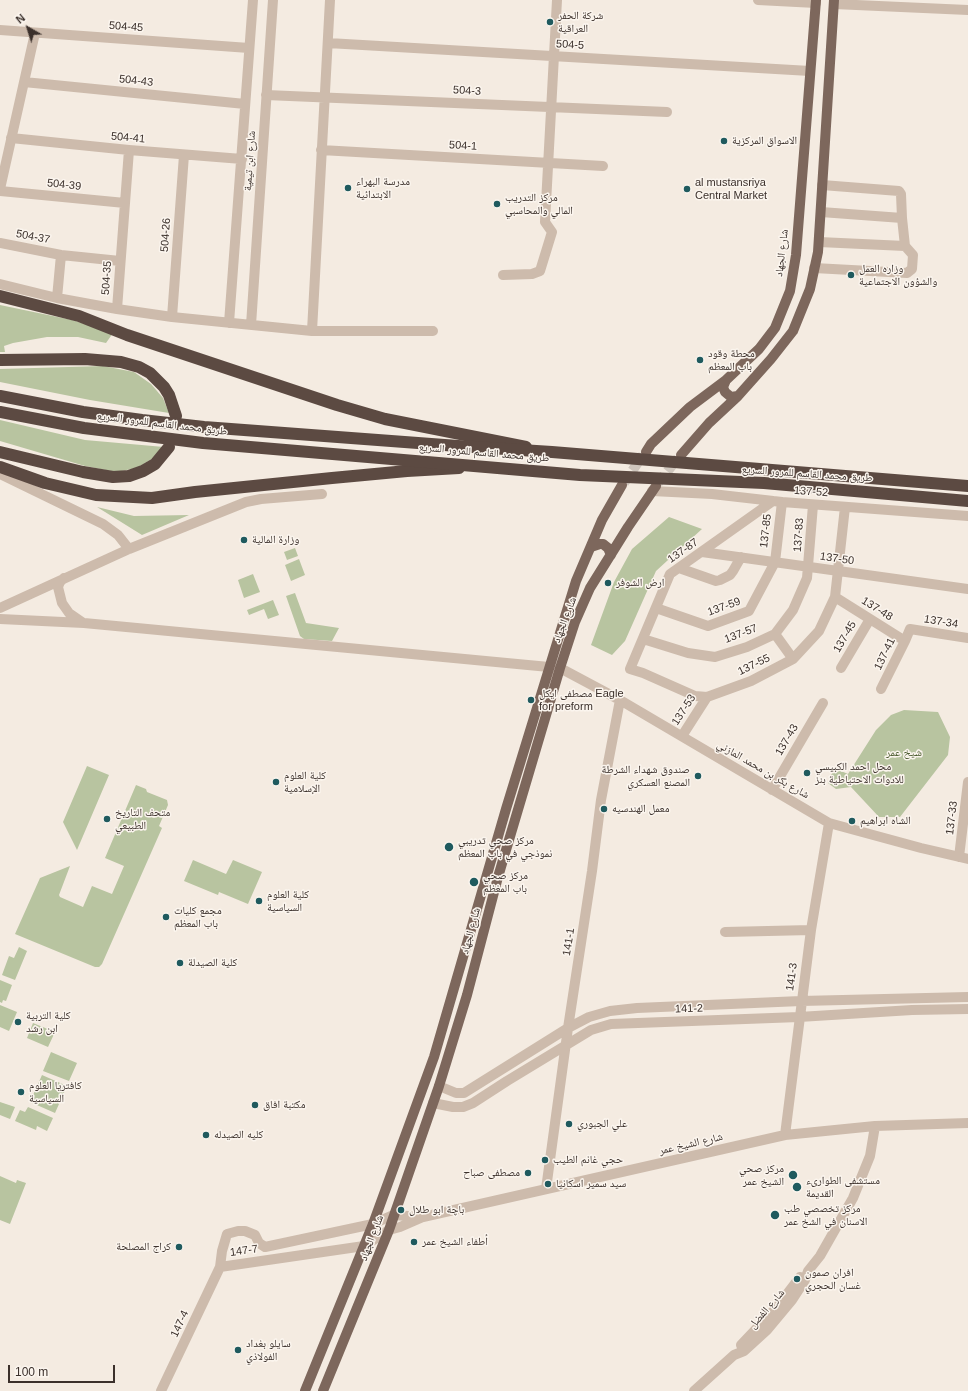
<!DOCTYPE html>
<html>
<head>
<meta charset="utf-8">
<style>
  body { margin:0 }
  #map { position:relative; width:968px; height:1391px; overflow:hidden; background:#f4ebe1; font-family:Helvetica,sans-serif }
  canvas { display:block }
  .north { position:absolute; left:8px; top:8px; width:40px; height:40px; -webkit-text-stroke:3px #fbf5ee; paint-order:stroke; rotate:321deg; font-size:11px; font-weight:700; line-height:16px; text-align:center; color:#3b302b }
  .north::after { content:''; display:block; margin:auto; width:14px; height:18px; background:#3b302b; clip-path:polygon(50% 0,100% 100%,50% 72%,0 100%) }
  .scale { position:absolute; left:8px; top:1365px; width:107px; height:18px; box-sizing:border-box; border:2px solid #3b302b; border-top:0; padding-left:5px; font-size:12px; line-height:14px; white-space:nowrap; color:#3b302b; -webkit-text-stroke:3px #fbf5ee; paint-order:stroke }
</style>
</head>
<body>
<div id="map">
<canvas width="968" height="1391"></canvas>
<div class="north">N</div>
<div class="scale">100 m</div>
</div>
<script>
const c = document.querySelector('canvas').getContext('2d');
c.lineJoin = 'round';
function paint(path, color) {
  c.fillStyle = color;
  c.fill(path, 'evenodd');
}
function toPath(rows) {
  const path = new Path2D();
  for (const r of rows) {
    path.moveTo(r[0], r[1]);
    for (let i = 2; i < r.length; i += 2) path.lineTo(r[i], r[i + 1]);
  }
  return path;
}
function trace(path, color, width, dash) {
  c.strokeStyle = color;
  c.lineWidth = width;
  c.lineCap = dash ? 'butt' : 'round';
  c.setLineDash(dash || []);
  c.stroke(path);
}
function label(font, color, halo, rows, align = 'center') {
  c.font = font + ' Helvetica,"Noto Naskh Arabic",sans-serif';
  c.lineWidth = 3;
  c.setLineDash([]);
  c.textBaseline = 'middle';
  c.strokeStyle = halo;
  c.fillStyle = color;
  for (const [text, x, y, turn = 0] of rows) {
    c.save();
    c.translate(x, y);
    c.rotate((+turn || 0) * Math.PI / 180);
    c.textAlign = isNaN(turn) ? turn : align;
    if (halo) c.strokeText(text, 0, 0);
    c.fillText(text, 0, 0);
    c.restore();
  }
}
paint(toPath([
  [0,305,72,320,113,333,106,343,78,337,47,337,13,343,4,346,5,352,0,352],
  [103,366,134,372,151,384,163,398,169,413,90,400,0,382,0,369],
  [0,420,85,440,164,447,153,458,137,468,116,472,85,466,0,441],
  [97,507,134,516,189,515,142,535],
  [669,517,702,529,656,571,625,641,612,655,591,645,614,582,632,549],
  [295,548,298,556,287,560,284,552],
  [299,559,305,575,291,581,285,565],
  [253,574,260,592,244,598,238,580],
  [295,593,306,623,339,628,332,641,304,639,300,636,286,596],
  [273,600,279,615,268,619,264,609,249,615,247,610],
  [904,710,938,712,950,737,948,755,900,817,879,817,851,787,836,789,828,783,834,768,848,774,876,730,891,715],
  [87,766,109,775,77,850,63,822],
  [136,785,146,789,147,792,167,800,168,805,159,826,162,828,102,964,99,967,95,967,15,934,40,878,70,866,59,895,60,897,83,907,92,886,112,894,124,866,105,858],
  [193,860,226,874,233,860,262,872,248,904,219,892,218,895,184,881],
  [19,947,27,951,15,980,2,975,9,956,14,958],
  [0,980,12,985,6,1001,3,1000,2,1003,0,1002],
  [0,1005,17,1012,9,1031,0,1027],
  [33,1023,55,1032,48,1047,27,1038],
  [51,1052,77,1063,69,1081,43,1071],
  [42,1075,67,1086,55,1113,30,1102],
  [0,1102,15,1107,10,1119,0,1115],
  [28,1107,53,1118,47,1131,37,1126,36,1130,15,1121,20,1110,25,1112],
  [0,1176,16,1183,17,1180,26,1183,10,1224,0,1220]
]), '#b8c4a0');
trace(toPath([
  [624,483,643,455],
  [658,483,678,458]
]), '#cfc6bd', 10, [10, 5]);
trace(toPath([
  [758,0,816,3],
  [834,4,968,10],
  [0,30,249,48],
  [328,43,810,71],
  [24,82,245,104],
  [266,95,667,112],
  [11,138,129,150,242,159],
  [129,150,117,309,172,317,312,331,433,331],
  [321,150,603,166],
  [0,189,35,33],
  [0,191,125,203],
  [821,212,902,218],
  [819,242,905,246],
  [0,243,61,255,120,261],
  [814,268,907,273,912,269,913,255,905,246,902,218,901,194,899,191,822,185],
  [503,275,532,274,540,271,552,232,545,222,557,0],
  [0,284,57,298,117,309],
  [57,298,61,255],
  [172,317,184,155],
  [229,323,253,0],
  [251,325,273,0],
  [312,331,330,0],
  [0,474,103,524,118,535,129,549],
  [652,491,712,494,782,502,968,516],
  [773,501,670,574,630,669,643,673,695,696,707,697,751,681,793,659,819,631,835,597,845,507],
  [702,552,968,589],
  [679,568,716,581,720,580,730,575,733,571,741,557],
  [64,578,60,582,58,587,62,603,69,613,82,622],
  [835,597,905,641],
  [0,608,129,549,246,502,261,499,322,494],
  [656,608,708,626,749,611,775,562,782,502],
  [0,619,84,623,549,667],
  [775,634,793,659],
  [643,639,688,653,715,657,747,647,775,634,793,610,807,578,813,505],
  [560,668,620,700,829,823,921,848,968,859],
  [841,668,870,619],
  [881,689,905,641,910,629,968,638],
  [682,736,707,697],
  [772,790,823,703],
  [959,857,968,782],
  [725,932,811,930],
  [439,1086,456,1093,464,1093,568,1028,589,1017,610,1011,637,1008,801,1001,968,997],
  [433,1103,453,1107,463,1107,473,1103,507,1081,591,1030,611,1024,799,1017,912,1010,968,1009],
  [785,1135,811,930,829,823],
  [546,1189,568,1028,592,871,601,800,620,700],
  [220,1267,364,1246,389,1230,400,1227,423,1217,785,1135,875,1126,968,1123],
  [741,1345,777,1307,800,1277],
  [161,1391,220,1267,222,1251,227,1234,238,1231,245,1231,255,1235,259,1243,265,1247,373,1224,393,1215,423,1217],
  [694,1391,734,1355,744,1351,767,1330,792,1300,805,1280,808,1271,820,1256,853,1198,870,1156,875,1126]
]), '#cdbbac', 10);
trace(toPath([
  [726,380,723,387,725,392,731,397,738,396],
  [646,452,651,444,690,407,726,380,759,349,775,328,790,291,796,255,816,0],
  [681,455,709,423,738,396,771,359,793,331,810,289,818,252,834,0],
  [591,547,600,544,603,544,608,548,611,555],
  [305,1391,373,1224,434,1057,506,809,576,581,602,520,622,485],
  [323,1391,389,1230,439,1086,467,995,498,877,560,668,575,622,590,588,628,527,656,486]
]), '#7d675c', 10);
trace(toPath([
  [0,296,79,316,127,335,337,405,385,419,526,447],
  [0,360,85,359,121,362,139,367,150,373,164,387,169,395,176,416],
  [0,452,83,472,113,477,129,476,143,471,155,464,169,447],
  [0,467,45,483,96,495,152,498,195,492,332,478,407,471,459,468]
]), '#5c4a42', 12);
trace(toPath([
  [0,396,83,412,142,420,204,427,458,446,552,452,968,486],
  [0,412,84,428,203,443,580,475,764,483,968,501]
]), '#5c4a42', 12);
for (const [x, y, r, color] of [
  [550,22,4,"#1f5a5e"],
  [724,141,4,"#1f5a5e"],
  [348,188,4,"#1f5a5e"],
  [687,189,4,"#1f5a5e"],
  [497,204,4,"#1f5a5e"],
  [851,275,4,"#1f5a5e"],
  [700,360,4,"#1f5a5e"],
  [244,540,4,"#1f5a5e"],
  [608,583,4,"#1f5a5e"],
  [531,700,4,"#1f5a5e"],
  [807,773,4,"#1f5a5e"],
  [698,776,4,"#1f5a5e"],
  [276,782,4,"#1f5a5e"],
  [604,809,4,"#1f5a5e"],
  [107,819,4,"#1f5a5e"],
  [852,821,4,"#1f5a5e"],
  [449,847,5,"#1f5a5e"],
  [474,882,5,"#1f5a5e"],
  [259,901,4,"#1f5a5e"],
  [166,917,4,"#1f5a5e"],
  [180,963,4,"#1f5a5e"],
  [18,1022,4,"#1f5a5e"],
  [21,1092,4,"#1f5a5e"],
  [255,1105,4,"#1f5a5e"],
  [569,1124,4,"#1f5a5e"],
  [206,1135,4,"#1f5a5e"],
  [545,1160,4,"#1f5a5e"],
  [528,1173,4,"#1f5a5e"],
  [793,1175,5,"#1f5a5e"],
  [548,1184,4,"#1f5a5e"],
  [797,1187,5,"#1f5a5e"],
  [401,1210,4,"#1f5a5e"],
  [775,1215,5,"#1f5a5e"],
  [414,1242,4,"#1f5a5e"],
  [179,1247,4,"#1f5a5e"],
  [797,1279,4,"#1f5a5e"],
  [238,1350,4,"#1f5a5e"]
]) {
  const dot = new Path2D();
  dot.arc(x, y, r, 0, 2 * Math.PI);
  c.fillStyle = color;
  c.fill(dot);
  trace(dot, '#fbf5ee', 1.5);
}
label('11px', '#3b302b', '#fbf5ee', [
  ["شركة الحفر",558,16],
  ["العراقية",558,29],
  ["الاسواق المركزية",732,141],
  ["مدرسة البهراء",356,182],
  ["الابتدائية",356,195],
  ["al mustansriya",695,183],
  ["Central Market",695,196],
  ["مركز التدريب",505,198],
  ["المالي والمحاسبي",505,211],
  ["وزاره العمل",859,269],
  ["والشؤون الاجتماعية",859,282],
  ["محطة وقود",708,354],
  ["باب المعظم",708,367],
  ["وزارة المالية",252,540],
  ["ارض الشوفر",616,583],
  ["مصطفى ايكل Eagle",539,694],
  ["for preform",539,707],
  ["محل احمد الكبيسي",815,767],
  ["للادوات الاحتياطية بنز",815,780],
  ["صندوق شهداء الشرطة",690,770,"right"],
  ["المصنع العسكري",690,783,"right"],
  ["كلية العلوم",284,776],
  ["الإسلامية",284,789],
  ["معمل الهندسيه",612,809],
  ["متحف التاريخ",115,813],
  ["الطبيعي",115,826],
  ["الشاه ابراهيم",860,821],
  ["مركز صحي تدريبي",458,841],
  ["نموذجي في باب المعظم",458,854],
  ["مركز صحي",483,876],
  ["باب المغظم",483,889],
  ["كلية العلوم",267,895],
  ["السياسية",267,908],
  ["مجمع كليات",174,911],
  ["باب المعظم",174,924],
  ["كلية الصيدلة",188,963],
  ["كلية التربية",26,1016],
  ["ابن رشد",26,1029],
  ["كافتريا العلوم",29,1086],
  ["السياسية",29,1099],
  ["مكتبة افاق",263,1105],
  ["علي الجبوري",577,1124],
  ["كليه الصيدله",214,1135],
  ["حجي غانم الطيب",553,1160],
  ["مركز صحي",784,1169,"right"],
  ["الشيخ عمر",784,1182,"right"],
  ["مصطفى صباح",520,1173,"right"],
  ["مستشفى الطوارىء",806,1181],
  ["القديمة",806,1194],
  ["سيد سمير اسكانيا",556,1184],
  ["مركز تخصصي طب",784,1209],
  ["الاسنان في الشخ عمر",784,1222],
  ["باچة ابو طلال",409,1210],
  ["أطفاء الشيخ عمر",422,1242],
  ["كراج المصلحة",171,1247,"right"],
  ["افران صمون",805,1273],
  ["غسان الحجري",805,1286],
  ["سايلو بغداد",246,1344],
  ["الفولاذي",246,1357]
], 'left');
label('11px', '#3b302b', '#fbf5ee', [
  ["504-45",126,27,4],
  ["504-5",570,45,3],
  ["504-43",136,81,6],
  ["504-3",467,91,3],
  ["504-41",128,138,5],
  ["504-1",463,146,3],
  ["شارع ابن تيمية",250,161,-86],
  ["504-39",64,185,6],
  ["504-26",166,235,-86],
  ["504-37",33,237,11],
  ["شارع الجهاد",782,253,-83],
  ["504-35",107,278,-86],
  ["طريق محمد القاسم للمرور السريع",162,424,7],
  ["طريق محمد القاسم للمرور السريع",484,453,5],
  ["طريق محمد القاسم للمرور السريع",807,474,4],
  ["137-52",811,492,4],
  ["137-85",766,531,-83],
  ["137-83",799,535,-86],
  ["137-87",683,551,-35],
  ["137-50",837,559,8],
  ["137-59",724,607,-20],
  ["137-48",877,609,32],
  ["شارع الجهاد",565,620,-69],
  ["137-34",941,622,9],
  ["137-57",741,634,-21],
  ["137-45",845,637,-60],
  ["137-41",885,654,-64],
  ["137-55",754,665,-26],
  ["137-53",684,710,-57],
  ["137-43",787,740,-60],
  ["شارع بكر بن محمد المازني",763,770,30],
  ["137-33",952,818,-83],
  ["شارع الجهاد",471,931,-75],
  ["141-1",569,942,-81],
  ["141-3",792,977,-82],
  ["141-2",689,1009,-2],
  ["شارع الشيخ عمر",691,1144,-13],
  ["شارع الجهاد",372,1238,-69],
  ["147-7",244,1251,-8],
  ["شارع الفضل",767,1309,-49],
  ["147-4",180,1324,-65]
]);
label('11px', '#4a5a2e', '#fbf5ee', [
  ["شيخ عمر",904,753]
]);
</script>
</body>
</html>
